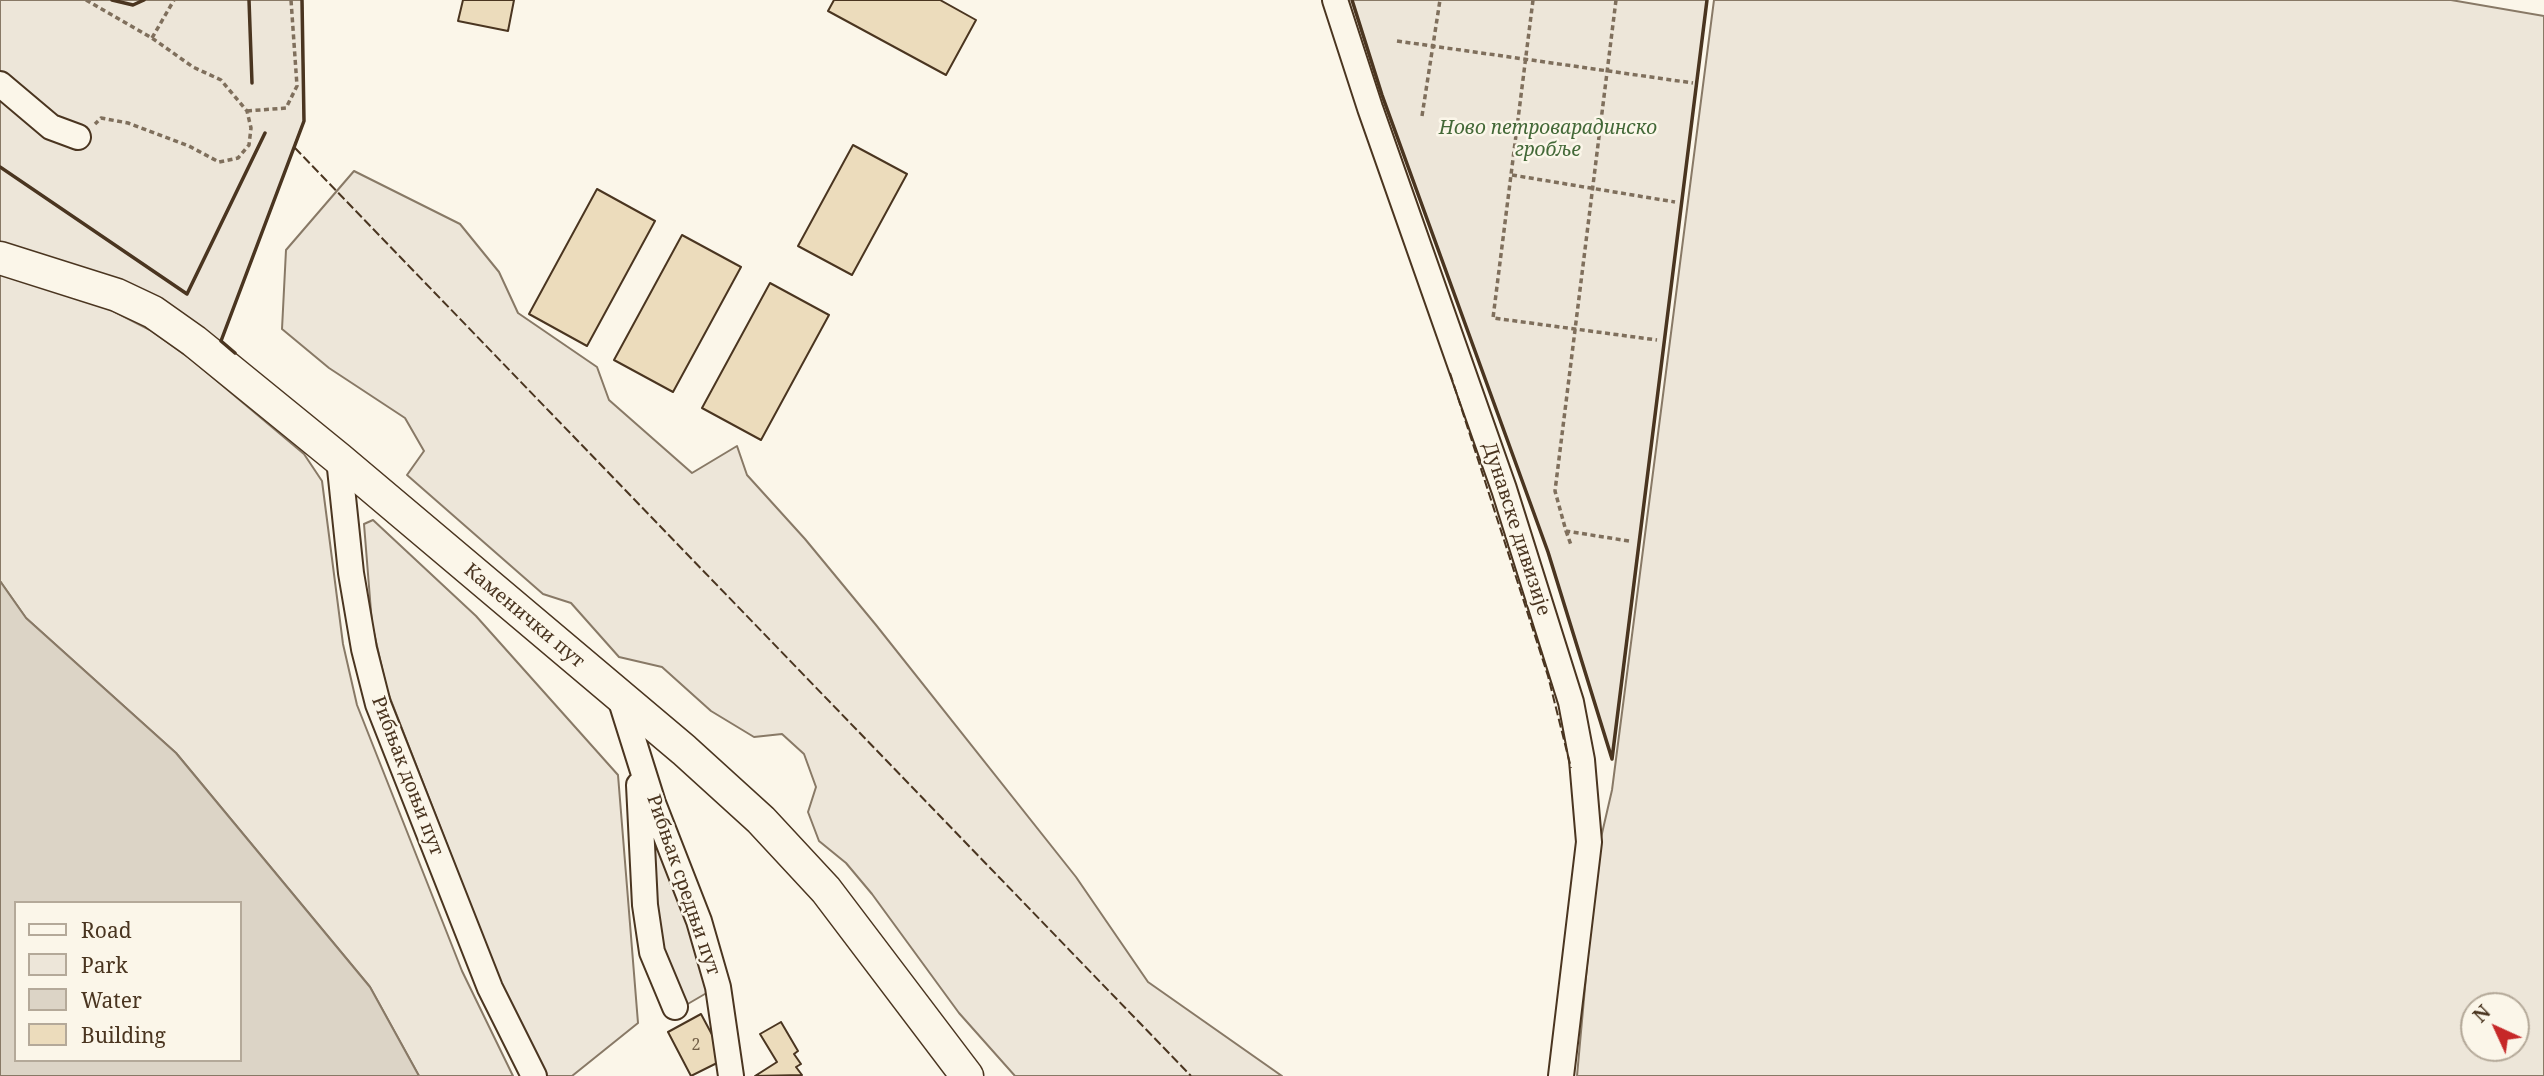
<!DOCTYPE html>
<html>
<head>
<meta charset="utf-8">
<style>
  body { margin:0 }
  #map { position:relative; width:2544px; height:1076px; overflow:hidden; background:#fbf6e9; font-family:"Noto Serif",serif }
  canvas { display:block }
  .legend { position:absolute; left:14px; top:901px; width:228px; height:161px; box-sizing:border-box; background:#fbf6e9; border:2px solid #b4a999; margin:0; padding:9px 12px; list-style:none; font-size:21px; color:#4a3520 }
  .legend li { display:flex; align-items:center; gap:14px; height:35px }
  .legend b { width:35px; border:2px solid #b4a999 }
  .north { position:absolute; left:2460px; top:992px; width:70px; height:70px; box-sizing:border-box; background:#fbf6e9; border:2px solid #b4a999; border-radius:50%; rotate:315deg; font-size:19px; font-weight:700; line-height:28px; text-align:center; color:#4a3520 }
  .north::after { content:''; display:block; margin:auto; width:24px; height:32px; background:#c62828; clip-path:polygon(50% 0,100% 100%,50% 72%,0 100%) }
</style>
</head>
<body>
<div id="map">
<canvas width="2544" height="1076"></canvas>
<ul class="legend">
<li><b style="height:9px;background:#fbf6e9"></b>Road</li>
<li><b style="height:19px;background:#ede6d9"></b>Park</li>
<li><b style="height:19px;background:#dcd4c6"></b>Water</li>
<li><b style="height:19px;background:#ecdcbc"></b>Building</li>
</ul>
<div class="north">N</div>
</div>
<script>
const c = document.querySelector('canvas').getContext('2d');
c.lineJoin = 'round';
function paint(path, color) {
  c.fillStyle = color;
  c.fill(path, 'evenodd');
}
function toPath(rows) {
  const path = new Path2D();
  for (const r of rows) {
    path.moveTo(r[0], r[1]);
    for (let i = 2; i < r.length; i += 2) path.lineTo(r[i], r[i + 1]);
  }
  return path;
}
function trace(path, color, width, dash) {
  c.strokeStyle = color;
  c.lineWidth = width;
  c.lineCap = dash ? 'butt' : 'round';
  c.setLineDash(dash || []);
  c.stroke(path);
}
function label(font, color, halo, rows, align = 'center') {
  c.font = font + ' "Noto Serif",serif';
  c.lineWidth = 5;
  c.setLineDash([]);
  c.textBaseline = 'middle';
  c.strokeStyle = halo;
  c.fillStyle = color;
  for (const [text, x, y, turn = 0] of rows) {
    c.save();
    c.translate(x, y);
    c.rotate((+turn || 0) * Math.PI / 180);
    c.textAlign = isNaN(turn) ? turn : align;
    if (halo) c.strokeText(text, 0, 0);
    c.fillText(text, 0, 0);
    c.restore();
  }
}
const green = toPath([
  [0,0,302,0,304,121,221,341,201,334,0,246,0,0],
  [1352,0,1707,0,1612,759,1548,552,1382,95,1352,0],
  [1714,0,2451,0,2544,16,2544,1076,1577,1076,1597,855,1612,790,1714,0],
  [2474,1006,2516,1006,2516,1048,2474,1048,2474,1006],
  [354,171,460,224,499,272,518,313,597,367,609,400,692,473,737,446,747,475,805,539,876,625,1076,877,1148,982,1282,1076,1015,1076,959,1013,872,894,846,863,819,841,808,812,816,787,804,754,782,734,754,737,711,711,662,667,619,657,571,603,543,594,407,475,424,451,405,418,329,368,282,329,286,250,354,171],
  [0,273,109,309,150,330,192,360,304,454,322,481,343,644,357,705,462,971,513,1076,419,1076,370,987,176,753,26,618,0,581,0,273],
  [373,520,476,616,618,775,638,1023,572,1076,537,1076,387,690,372,624,364,524,373,520],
  [650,808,710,991,686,1005,663,952,657,924,650,808]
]);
paint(green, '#ede6d9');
trace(green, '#887966', 2);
const water = toPath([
  [0,581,26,618,176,753,370,987,419,1076,0,1076,0,581],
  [16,903,240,903,240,1060,16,1060,16,903]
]);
paint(water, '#dcd4c6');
trace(water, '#887966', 2);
const building = toPath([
  [463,0,514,0,508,31,458,21,463,0],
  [834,0,940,0,976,20,946,75,828,11,834,0],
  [853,145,907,174,852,275,798,246,853,145],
  [597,189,655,221,587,346,529,314,597,189],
  [682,235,741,267,673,392,614,360,682,235],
  [770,283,829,315,761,440,702,408,770,283],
  [701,1014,725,1059,691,1076,668,1032,701,1014],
  [781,1022,798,1051,794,1054,801,1064,796,1067,802,1075,755,1076,777,1062,760,1034,781,1022]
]);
paint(building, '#ecdcbc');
trace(building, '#4a3520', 2);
const minor = toPath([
  [1335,0,1370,108,1504,489,1571,702,1582,760,1589,842,1561,1076],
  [0,84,51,127,78,137],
  [339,459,351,573,364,649,378,704,490,988,534,1076],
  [620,698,653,803,699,921,718,987,731,1076],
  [639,785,645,905,652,952,675,1007]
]);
const major = toPath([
  [0,258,117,295,153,312,194,341,339,459,684,750,761,820,826,890,967,1076]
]);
trace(minor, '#4a3520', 28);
trace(major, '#4a3520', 35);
trace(toPath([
  [86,0,152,38,193,67,221,80,247,111,251,128,249,145,238,158,219,162,189,146,128,123,101,118,95,124],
  [1533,0,1493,318,1657,340],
  [1616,0,1555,491,1566,531,1629,541],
  [152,38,174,0],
  [1397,41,1693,83],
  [247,111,286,108,297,86,291,0],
  [1422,116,1440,0],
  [1512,175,1675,202],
  [1566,531,1571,545]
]), '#7f6f5c', 3.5, [5, 3.5]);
trace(minor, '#fbf6e9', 24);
trace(major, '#fbf6e9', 32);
trace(toPath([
  [302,0,304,121,294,147,1191,1076],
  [1450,373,1548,676,1571,768]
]), '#4a3520', 2, [9, 3.5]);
trace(toPath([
  [112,0,133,5,144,0],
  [249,0,252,83],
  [1352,0,1382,95,1548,552,1612,759,1707,0],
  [0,167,187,294,265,133],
  [235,353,221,341,304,121,302,0]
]), '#4a3520', 3.5);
label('16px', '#725f47', null, [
  ["2",696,1045]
]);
label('italic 19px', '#436837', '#fbf6e9', [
  ["Ново петроварадинско",1548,129],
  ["гробље",1548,151]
]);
label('19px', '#4a3520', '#fbf6e9', [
  ["Дунавске дивизије",1516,529,72],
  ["Каменички пут",524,616,40],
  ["Рибњак доњи пут",407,776,69],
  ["Рибњак средњи пут",683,885,71]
]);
</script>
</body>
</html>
